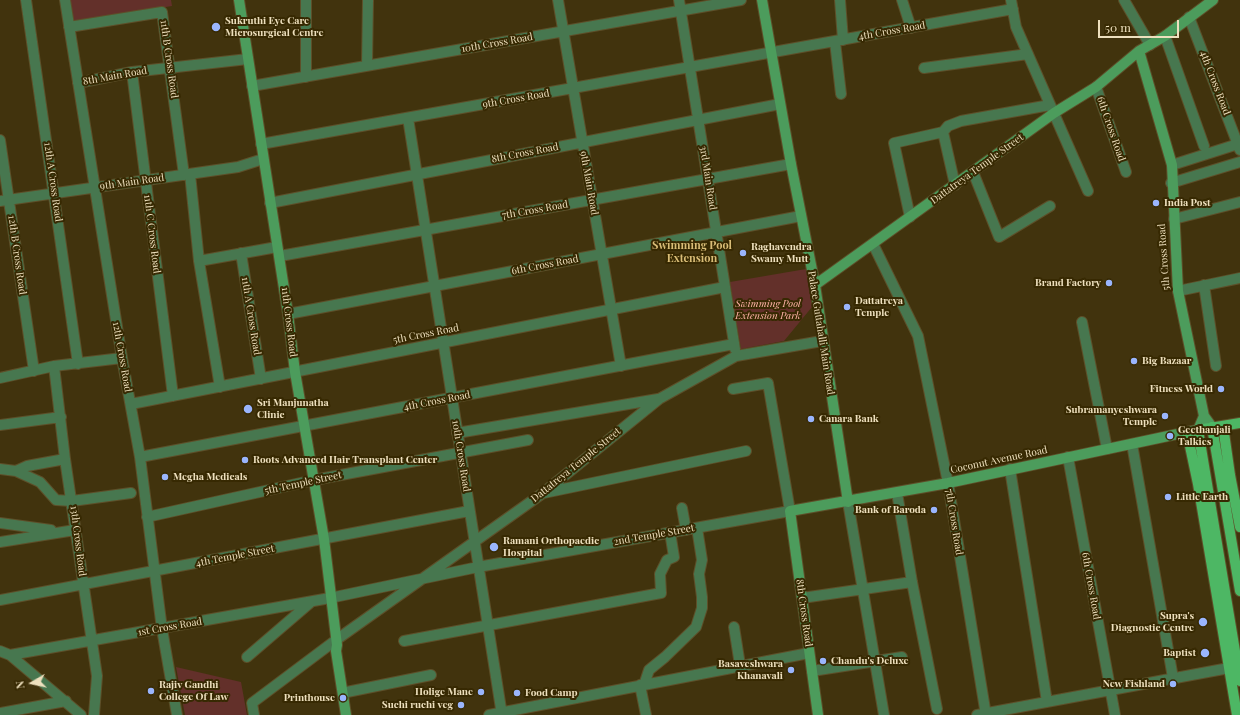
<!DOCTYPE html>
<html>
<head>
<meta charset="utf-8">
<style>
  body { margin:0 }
  #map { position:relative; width:1240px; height:715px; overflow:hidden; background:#41330d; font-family:"Playfair Display",serif }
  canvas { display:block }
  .north { position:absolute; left:12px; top:663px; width:40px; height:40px; -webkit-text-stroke:3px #372902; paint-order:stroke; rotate:261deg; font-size:11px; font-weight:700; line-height:16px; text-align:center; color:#eee0be }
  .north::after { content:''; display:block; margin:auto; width:14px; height:18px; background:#eee0be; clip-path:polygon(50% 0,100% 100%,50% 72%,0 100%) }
  .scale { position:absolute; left:1098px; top:20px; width:81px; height:18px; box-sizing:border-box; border:2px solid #eee0be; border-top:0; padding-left:5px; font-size:12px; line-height:14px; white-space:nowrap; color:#eee0be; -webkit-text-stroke:3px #372902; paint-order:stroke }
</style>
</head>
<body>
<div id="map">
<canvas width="1240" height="715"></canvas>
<div class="north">N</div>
<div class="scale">50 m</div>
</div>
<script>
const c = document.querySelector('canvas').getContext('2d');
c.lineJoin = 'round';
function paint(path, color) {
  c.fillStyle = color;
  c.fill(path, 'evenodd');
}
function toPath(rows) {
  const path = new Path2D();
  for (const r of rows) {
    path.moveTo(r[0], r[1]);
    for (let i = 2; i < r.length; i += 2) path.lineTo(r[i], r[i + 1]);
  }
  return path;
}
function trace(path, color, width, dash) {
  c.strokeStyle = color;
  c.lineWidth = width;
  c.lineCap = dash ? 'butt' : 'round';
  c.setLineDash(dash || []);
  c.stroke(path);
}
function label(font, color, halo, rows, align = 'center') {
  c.font = font + ' "Playfair Display",serif';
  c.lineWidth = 4;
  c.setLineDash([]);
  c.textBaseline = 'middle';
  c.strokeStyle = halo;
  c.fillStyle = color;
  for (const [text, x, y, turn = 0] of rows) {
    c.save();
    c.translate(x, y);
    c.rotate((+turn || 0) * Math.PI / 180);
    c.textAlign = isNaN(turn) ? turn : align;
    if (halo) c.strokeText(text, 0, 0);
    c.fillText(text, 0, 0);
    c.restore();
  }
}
paint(toPath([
  [69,0,171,0,172,6,72,22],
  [806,269,812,307,784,341,741,349,730,282],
  [176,667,241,682,247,715,185,715]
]), '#63302a');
const street = toPath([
  [26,0,78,364],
  [65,0,122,358,140,457,162,629,177,715],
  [306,0,306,77],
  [558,0,621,366],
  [679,0,735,349],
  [840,0,843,40],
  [902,0,911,28],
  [1011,0,1016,27,1088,191],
  [1124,0,1150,45],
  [1189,17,1240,150],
  [69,27,162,12,184,175],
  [1165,36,1204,146],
  [835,42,841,94],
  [367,66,368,0],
  [924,68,1028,54],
  [132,72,173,396],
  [78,83,132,72,248,59],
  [252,86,741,0],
  [1096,87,1126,172],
  [408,118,502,715],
  [943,132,955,185],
  [0,140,34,371],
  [261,144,1013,9],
  [1172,165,1238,144],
  [973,172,999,237,1050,206],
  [190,174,199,261,220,387],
  [1171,183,1240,162],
  [0,201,238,167,263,159],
  [270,203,780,104],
  [910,217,894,143,943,132,948,126,961,121,1050,105],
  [1174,219,1240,202],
  [873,244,918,336,948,483,986,715],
  [241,253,261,379],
  [280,256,791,164],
  [199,261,277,247],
  [1204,285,1216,366],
  [1178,291,1240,278],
  [288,314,801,216],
  [1082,322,1107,449],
  [54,366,65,459,97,676,94,715],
  [0,378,54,366,122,358],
  [131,404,725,287],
  [0,425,61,417],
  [457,433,658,399],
  [1132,444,1173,678],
  [140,457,734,344],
  [1068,457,1115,715],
  [0,469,16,471,40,482,56,500,72,501,131,493],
  [1010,469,1047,702],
  [16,471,27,466,65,459],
  [544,493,746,451],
  [897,493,912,582,937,709],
  [848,502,884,715],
  [682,508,686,530],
  [147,517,314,480,528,440],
  [0,523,51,530],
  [0,542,75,530],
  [802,598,912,582],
  [0,600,469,511],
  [734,627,740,665],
  [404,641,661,593,660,574,667,560,674,557,670,532],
  [0,651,10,655,81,715],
  [10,655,330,598,478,567,790,511,768,383,733,389],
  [247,657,311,602],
  [812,671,902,657],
  [640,685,646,715],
  [644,685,649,670,665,657,696,627,702,608,702,597,699,574,702,560,697,528],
  [347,692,431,675],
  [0,713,66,701],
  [254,715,252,703,336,640,543,493,659,399,736,356,822,341],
  [489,715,809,653],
  [977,715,1229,668]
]);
const secondary = toPath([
  [239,0,288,314,295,372,324,539,337,645,336,651,346,715],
  [762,0,791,164,815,285,848,502],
  [1139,51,1172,165,1178,291,1204,416,1212,427],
  [815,285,1054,113,1096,87,1139,51,1165,36,1213,0],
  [818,715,790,511,948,483,1187,432,1198,430,1204,416]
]);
const primary = toPath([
  [1240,423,1198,430,1240,681],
  [1223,426,1230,475,1240,527],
  [1212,427,1240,591],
  [1187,432,1198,484,1237,715]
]);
trace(street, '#5d4f29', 12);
trace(secondary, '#5d4f29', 12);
trace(primary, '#5d4f29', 12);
trace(street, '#47774f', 10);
trace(secondary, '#4c9c5c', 10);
trace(primary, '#4db764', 10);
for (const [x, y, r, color] of [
  [216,27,5,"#9ab5fd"],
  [1156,203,4,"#9ab5fd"],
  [743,253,4,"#9ab5fd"],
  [1109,283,4,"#9ab5fd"],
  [847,307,4,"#9ab5fd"],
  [1134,361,4,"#9ab5fd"],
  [1221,389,4,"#9ab5fd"],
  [248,409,5,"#9ab5fd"],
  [1165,416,4,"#9ab5fd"],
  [811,419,4,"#9ab5fd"],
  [1170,436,4,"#9ab5fd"],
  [245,460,4,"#9ab5fd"],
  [165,477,4,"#9ab5fd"],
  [1168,497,4,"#9ab5fd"],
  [934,510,4,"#9ab5fd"],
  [494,547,5,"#9ab5fd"],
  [1203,622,5,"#9ab5fd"],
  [1205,653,5,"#9ab5fd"],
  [823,661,4,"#9ab5fd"],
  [791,670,4,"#9ab5fd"],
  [1173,684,4,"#9ab5fd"],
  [151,691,4,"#9ab5fd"],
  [481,692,4,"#9ab5fd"],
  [517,693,4,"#9ab5fd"],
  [343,698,4,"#9ab5fd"],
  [461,705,4,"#9ab5fd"]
]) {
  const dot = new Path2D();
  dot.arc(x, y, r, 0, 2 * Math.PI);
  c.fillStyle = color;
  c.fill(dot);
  trace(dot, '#372902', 1.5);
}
label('bold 10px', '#eee0be', '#372902', [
  ["Sukruthi Eye Care",225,21],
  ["Microsurgical Centre",225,33],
  ["India Post",1164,203],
  ["Raghavendra",751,247],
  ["Swamy Mutt",751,259],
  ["Brand Factory",1101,283,"right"],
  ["Dattatreya",855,301],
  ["Temple",855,313],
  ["Big Bazaar",1142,361],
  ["Fitness World",1213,389,"right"],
  ["Sri Manjunatha",257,403],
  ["Clinic",257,415],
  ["Subramanyeshwara",1157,410,"right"],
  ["Temple",1157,422,"right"],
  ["Canara Bank",819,419],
  ["Geethanjali",1178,430],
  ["Talkies",1178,442],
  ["Roots Advanced Hair Transplant Center",253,460],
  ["Megha Medicals",173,477],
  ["Little Earth",1176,497],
  ["Bank of Baroda",926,510,"right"],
  ["Ramani Orthopaedic",503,541],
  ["Hospital",503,553],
  ["Supra's",1194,616,"right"],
  ["Diagnostic Centre",1194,628,"right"],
  ["Baptist",1196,653,"right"],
  ["Chandu's Deluxe",831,661],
  ["Basaveshwara",783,664,"right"],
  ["Khanavali",783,676,"right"],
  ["New Fishland",1165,684,"right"],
  ["Rajiv Gandhi",159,685],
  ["College Of Law",159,697],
  ["Holige Mane",473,692,"right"],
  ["Food Camp",525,693],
  ["Printhouse",335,698,"right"],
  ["Suchi ruchi veg",453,705,"right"]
], 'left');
label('10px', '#eee0be', '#372902', [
  ["4th Cross Road",892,31,-10],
  ["10th Cross Road",497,43,-10],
  ["11th B Cross Road",169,59,82],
  ["8th Main Road",115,76,-10],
  ["4th Cross Road",1215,83,69],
  ["9th Cross Road",516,99,-10],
  ["6th Cross Road",1111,129,71],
  ["8th Cross Road",525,153,-11],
  ["Dattatreya Temple Street",977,169,-36],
  ["3rd Main Road",708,178,81],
  ["12th A Cross Road",53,182,82],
  ["9th Main Road",132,182,-8],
  ["9th Main Road",589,183,80],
  ["7th Cross Road",535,210,-10],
  ["11th C Cross Road",152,234,83],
  ["12th B Cross Road",17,255,82],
  ["5th Cross Road",1164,257,-94],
  ["6th Cross Road",545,265,-11],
  ["11th A Cross Road",251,316,81],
  ["11th Cross Road",289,322,83],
  ["Palace Guttahalli Main Road",821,333,81],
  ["5th Cross Road",426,334,-11],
  ["12th Cross Road",122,357,80],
  ["4th Cross Road",437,401,-11],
  ["10th Cross Road",461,456,81],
  ["Coconut Avenue Road",999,460,-12],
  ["Dattatreya Temple Street",576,465,-39],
  ["5th Temple Street",303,483,-12],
  ["7th Cross Road",954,522,81],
  ["2nd Temple Street",654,535,-10],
  ["13th Cross Road",78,541,83],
  ["4th Temple Street",235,556,-11],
  ["6th Cross Road",1091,586,80],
  ["8th Cross Road",804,613,82],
  ["1st Cross Road",170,627,-10]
]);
label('italic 10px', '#ffb2a7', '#372902', [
  ["Swimming Pool",768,304],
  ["Extension Park",768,316]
]);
label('bold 11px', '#d9bd77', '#372902', [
  ["Swimming Pool",692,246],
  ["Extension",692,259]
]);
</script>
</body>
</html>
